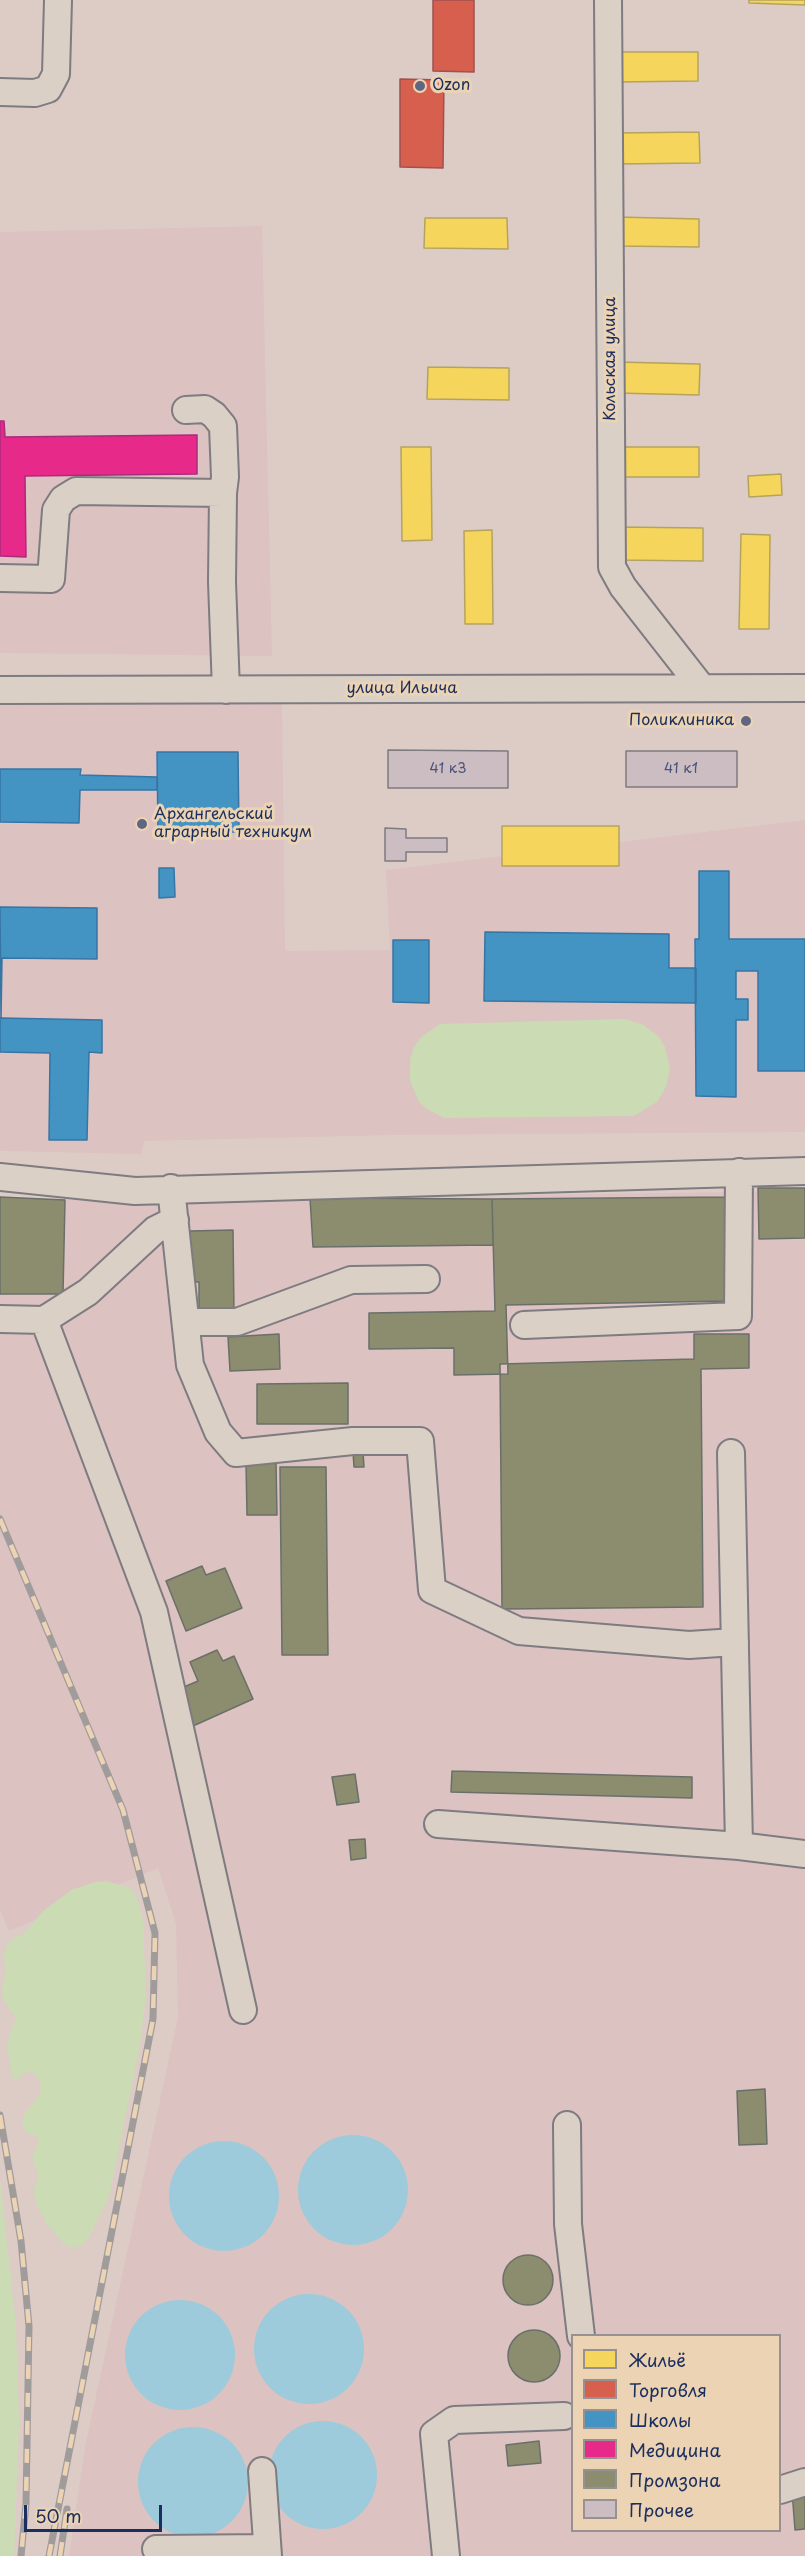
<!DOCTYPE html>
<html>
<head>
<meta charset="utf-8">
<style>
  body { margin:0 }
  #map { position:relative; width:805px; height:2556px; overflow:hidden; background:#ddccc6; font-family:"Playpen Sans",sans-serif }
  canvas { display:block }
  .legend { position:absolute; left:571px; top:2334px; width:210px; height:198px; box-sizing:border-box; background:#ecd3b4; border:2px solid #989192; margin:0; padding:8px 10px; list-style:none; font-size:18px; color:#1b2f5e }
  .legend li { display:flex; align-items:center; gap:12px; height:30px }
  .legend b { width:30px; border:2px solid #989192 }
  .scale { position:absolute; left:24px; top:2505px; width:138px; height:27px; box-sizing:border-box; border:3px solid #1b2f5e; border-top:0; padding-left:8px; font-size:18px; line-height:21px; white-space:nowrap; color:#1b2f5e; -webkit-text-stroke:4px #ecd3b4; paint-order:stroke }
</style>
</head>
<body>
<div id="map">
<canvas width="805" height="2556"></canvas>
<ul class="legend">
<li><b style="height:16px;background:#f6d55c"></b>Жильё</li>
<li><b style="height:16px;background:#d6604d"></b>Торговля</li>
<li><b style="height:16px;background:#4393c3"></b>Школы</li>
<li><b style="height:16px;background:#e7298a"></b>Медицина</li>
<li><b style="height:16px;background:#8c8c6e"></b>Промзона</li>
<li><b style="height:16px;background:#ccbdc3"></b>Прочее</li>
</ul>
<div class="scale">50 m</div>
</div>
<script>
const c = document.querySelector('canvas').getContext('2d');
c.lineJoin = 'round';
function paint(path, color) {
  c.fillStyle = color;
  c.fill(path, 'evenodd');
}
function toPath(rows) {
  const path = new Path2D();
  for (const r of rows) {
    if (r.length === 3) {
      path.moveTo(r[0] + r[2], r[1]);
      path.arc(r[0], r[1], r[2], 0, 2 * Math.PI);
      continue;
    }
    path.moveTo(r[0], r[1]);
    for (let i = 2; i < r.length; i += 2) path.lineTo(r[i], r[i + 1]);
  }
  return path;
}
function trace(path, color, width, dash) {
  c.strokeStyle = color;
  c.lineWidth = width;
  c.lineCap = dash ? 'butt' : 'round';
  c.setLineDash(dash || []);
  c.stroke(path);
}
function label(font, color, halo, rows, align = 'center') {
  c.font = font + ' "Playpen Sans",sans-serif';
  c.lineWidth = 6;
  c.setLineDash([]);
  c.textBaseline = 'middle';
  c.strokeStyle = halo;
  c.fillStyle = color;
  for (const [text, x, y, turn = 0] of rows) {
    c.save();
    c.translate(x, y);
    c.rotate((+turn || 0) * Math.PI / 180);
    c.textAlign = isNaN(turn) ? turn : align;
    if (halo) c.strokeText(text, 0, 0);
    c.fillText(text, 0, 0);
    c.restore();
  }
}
paint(toPath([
  [262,226,272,656,0,653,0,232],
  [0,698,282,698,285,951,390,950,386,870,805,820,805,1132,392,1135,144,1141,141,1154,0,1151],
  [805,1191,805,2556,69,2556,85,2447,178,2017,176,1924,158,1868,9,1931,0,1910,0,1197,96,1201],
  [572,2336,780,2336,780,2530,572,2530]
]), '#dcc2c1');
paint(toPath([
  [625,1019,644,1025,659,1037,665,1047,670,1068,666,1087,657,1102,634,1116,444,1118,427,1109,419,1102,410,1081,410,1059,414,1047,421,1037,440,1024],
  [107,1881,130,1888,137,1898,143,1920,146,1993,140,2045,109,2196,89,2237,83,2244,73,2248,63,2243,47,2224,36,2203,34,2189,39,2176,32,2158,39,2141,37,2136,26,2133,22,2121,24,2115,40,2094,41,2087,40,2081,32,2071,26,2072,18,2079,12,2078,7,2043,16,2018,3,1999,2,1987,6,1974,4,1953,10,1941,26,1932,42,1912,71,1890,95,1882],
  [0,2180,16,2324,19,2423,14,2556,0,2556]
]), '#cbdbb3');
paint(toPath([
  [353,2190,55],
  [224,2196,55],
  [309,2349,55],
  [180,2355,55],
  [323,2475,54],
  [193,2482,55]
]), '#9ecbdb');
const homes = toPath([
  [749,0,805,0,805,5,749,3,749,0],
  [616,52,698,52,698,81,616,82,616,52],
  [699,132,700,163,617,164,617,133,699,132],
  [617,217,699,219,699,247,616,246,617,217],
  [425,218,507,218,508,249,424,248,425,218],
  [617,362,700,364,699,395,616,393,617,362],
  [428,367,509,368,509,400,427,399,428,367],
  [401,447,431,447,432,540,402,541,401,447],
  [617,447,699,447,699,477,616,477,617,447],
  [781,474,782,495,749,497,748,476,781,474],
  [617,527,703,528,703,561,617,560,617,527],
  [492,530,493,624,465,624,464,531,492,530],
  [741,534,770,535,769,629,739,629,741,534],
  [502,826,619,826,619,866,502,866,502,826]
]);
paint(homes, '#f6d55c');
trace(homes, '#b4a35d', 1.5);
const shops = toPath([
  [433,0,474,0,474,72,433,71,433,0],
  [400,79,444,80,443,168,400,167,400,79]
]);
paint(shops, '#d6604d');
trace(shops, '#9e5152', 1.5);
const schools = toPath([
  [157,752,238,752,239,832,158,832,157,752],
  [0,769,81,769,80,775,157,777,157,790,80,790,79,823,0,822,0,769],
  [159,868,174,868,175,897,159,898,159,868],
  [699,871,729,871,729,939,805,939,805,1071,758,1071,758,971,736,971,736,999,748,999,748,1020,736,1020,736,1097,696,1096,695,939,699,939,699,871],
  [0,907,97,908,97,959,2,958,1,1018,0,907],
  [485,932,669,934,669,968,696,968,696,1003,484,1001,485,932],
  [393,940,429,940,429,1003,393,1002,393,940],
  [0,1018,102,1020,102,1053,89,1052,87,1140,49,1140,50,1053,0,1052,0,1018]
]);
paint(schools, '#4393c3');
trace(schools, '#3775a5', 1.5);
const health = toPath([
  [0,421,4,421,5,437,197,435,197,474,25,476,26,557,0,556,0,421]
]);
paint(health, '#e7298a');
trace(health, '#aa2b7d', 1.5);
const industry = toPath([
  [758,1188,805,1188,805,1238,759,1239,758,1188],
  [0,1197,65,1200,63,1294,0,1294,0,1197],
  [727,1197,729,1301,506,1305,508,1374,454,1375,454,1348,369,1349,369,1313,495,1311,492,1199,727,1197],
  [310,1198,492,1199,493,1245,313,1247,310,1198],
  [233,1230,234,1315,199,1315,199,1282,190,1282,190,1231,233,1230],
  [279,1334,280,1369,230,1371,228,1337,279,1334],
  [694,1334,749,1334,749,1368,701,1369,703,1607,502,1609,500,1364,694,1359,694,1334],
  [348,1383,348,1424,257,1424,257,1384,348,1383],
  [353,1452,363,1452,364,1467,354,1467,353,1452],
  [246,1463,276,1463,277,1515,247,1515,246,1463],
  [280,1467,326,1467,328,1655,282,1655,280,1467],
  [202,1566,206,1575,225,1568,242,1608,186,1631,166,1581,202,1566],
  [217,1650,223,1661,234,1656,253,1699,193,1726,177,1690,198,1681,190,1662,217,1650],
  [452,1771,692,1777,692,1798,451,1792,452,1771],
  [355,1774,359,1802,337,1805,332,1777,355,1774],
  [365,1839,366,1858,351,1860,349,1840,365,1839],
  [765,2089,767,2144,739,2145,737,2091,765,2089],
  [528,2280,25],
  [534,2356,26],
  [539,2441,541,2463,508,2466,506,2445,539,2441],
  [805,2490,805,2529,795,2530,792,2491,805,2490]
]);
paint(industry, '#8c8c6e');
trace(industry, '#6a7069', 1.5);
const building = toPath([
  [388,750,508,751,508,788,388,788,388,750],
  [626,751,737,751,737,787,626,787,626,751],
  [385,828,406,829,406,838,447,838,447,852,406,852,406,861,385,861,385,828]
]);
paint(building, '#ccbdc3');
trace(building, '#7e7b81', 1.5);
const minor = toPath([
  [608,0,612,567,623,587,702,688],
  [0,92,35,93,48,89,56,74,58,0],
  [186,410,205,409,214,415,223,426,225,477,223,493,222,582,226,690],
  [0,578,51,579,56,510,63,499,76,491,223,493],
  [0,690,805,688],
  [0,1177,135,1191,805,1171],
  [171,1188,190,1365,218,1432,236,1453,353,1441,420,1441,432,1590,519,1631,689,1645,735,1642],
  [0,1319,44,1320,88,1292,155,1230,175,1220],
  [44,1320,154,1612,243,2010],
  [186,1322,237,1322,351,1280,426,1279],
  [524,1325,738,1316,739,1172],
  [731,1453,739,1846],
  [438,1824,739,1846,805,1854],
  [567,2125,568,2224,581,2336],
  [262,2471,268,2556],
  [780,2490,805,2482],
  [156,2549,267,2548],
  [446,2556,434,2434,454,2420,564,2416]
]);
trace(minor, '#7e7b81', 30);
trace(minor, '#dad0c6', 26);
const rail = toPath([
  [0,1519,123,1810,155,1933,153,2019,49,2556],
  [0,2115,21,2241,29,2326,26,2504,21,2556],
  [60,2556,67,2509]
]);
trace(rail, '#a19c9c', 7);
trace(rail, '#ecd3b4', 4.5, [14]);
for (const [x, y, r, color] of [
  [420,86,6,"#5f6682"],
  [746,721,6,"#5f6682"],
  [142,824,6,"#5f6682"]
]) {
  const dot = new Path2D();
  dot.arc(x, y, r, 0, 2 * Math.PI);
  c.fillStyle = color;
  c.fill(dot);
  trace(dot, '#ecd3b4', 2);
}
label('14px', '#495478', null, [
  ["41 к3",448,769],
  ["41 к1",681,769]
]);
label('16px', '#1b2f5e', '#ecd3b4', [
  ["Ozon",432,86],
  ["Поликлиника",734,721,"right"],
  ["Архангельский",154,815],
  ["аграрный техникум",154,833]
], 'left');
label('16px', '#1b2f5e', '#ecd3b4', [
  ["Кольская улица",611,359,-90],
  ["улица Ильича",402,689]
]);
</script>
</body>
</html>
